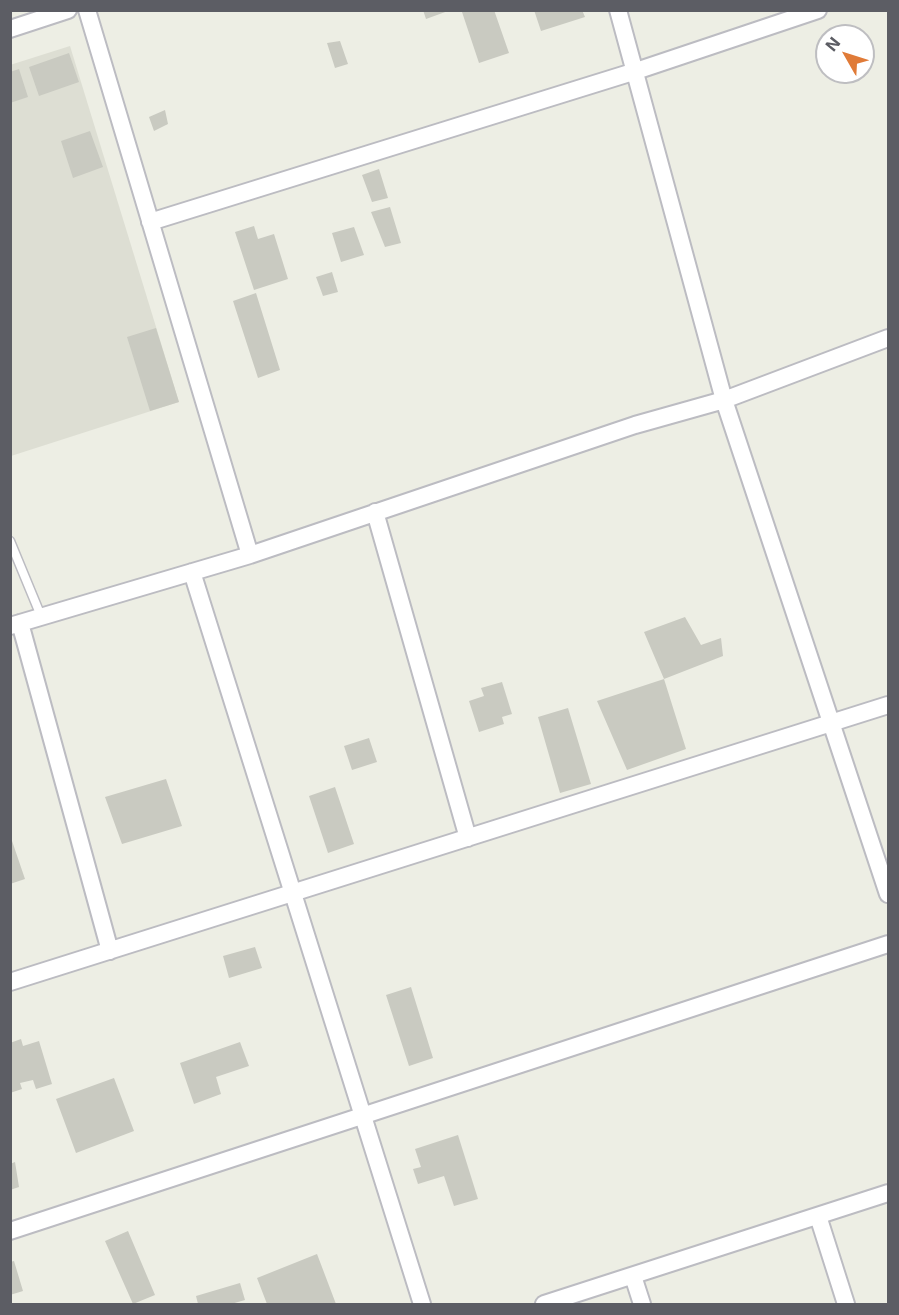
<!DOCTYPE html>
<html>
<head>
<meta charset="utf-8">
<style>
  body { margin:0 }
  #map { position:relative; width:899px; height:1315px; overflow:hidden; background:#edeee4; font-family:Inter,sans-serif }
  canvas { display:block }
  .frame { position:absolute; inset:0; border:12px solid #5c5d64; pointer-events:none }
  .north { position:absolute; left:815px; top:24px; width:60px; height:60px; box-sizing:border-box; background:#fff; border:2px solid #bebec1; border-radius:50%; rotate:309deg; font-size:16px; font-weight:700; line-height:24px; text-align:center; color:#5c5d64 }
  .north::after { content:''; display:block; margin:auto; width:21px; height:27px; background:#e07b38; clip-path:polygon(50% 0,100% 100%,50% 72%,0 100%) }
</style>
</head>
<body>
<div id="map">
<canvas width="899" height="1315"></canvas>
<div class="frame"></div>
<div class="north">N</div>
</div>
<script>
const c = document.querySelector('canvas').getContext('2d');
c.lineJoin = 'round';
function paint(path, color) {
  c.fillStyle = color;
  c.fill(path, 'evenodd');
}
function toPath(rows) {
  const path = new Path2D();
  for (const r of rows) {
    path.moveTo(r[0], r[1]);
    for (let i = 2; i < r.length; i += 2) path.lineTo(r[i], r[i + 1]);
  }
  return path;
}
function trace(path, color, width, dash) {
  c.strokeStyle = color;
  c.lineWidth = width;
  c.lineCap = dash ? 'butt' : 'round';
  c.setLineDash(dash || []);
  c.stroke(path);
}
paint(toPath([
  [70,46,179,402,11,456,10,65]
]), '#ddded3');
paint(toPath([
  [423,10,448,10,448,11,426,19],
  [467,10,494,10,509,53,479,63,462,12],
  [534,10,582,10,585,17,541,31],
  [340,41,348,64,335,68,327,43],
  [69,53,79,82,39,96,29,67],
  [19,69,28,97,10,103,10,72],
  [165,110,168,124,154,131,149,117],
  [90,131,103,167,73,178,61,141],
  [379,169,388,198,372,202,362,175],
  [390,207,401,243,385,247,371,212],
  [254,226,258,239,274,234,288,279,254,290,235,232],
  [354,227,364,255,341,262,332,233],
  [332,272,338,292,323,296,316,277],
  [256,293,280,370,258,378,233,301],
  [156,328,179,402,150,411,127,337],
  [685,617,701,645,721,638,723,656,664,679,644,632],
  [664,679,686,749,627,770,597,701],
  [502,682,512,714,502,717,504,724,479,732,469,701,484,696,481,688],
  [568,708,591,784,560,793,538,717],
  [369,738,377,762,352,770,344,746],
  [166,779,182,826,122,844,105,797],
  [335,787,354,844,328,853,309,796],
  [10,835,25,879,10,884],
  [255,947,262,968,229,978,223,956],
  [411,987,433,1058,409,1066,386,995],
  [21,1039,23,1046,39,1041,52,1084,36,1089,33,1080,20,1083,22,1089,10,1093,10,1043],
  [240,1042,249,1066,216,1077,221,1094,194,1104,180,1063],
  [114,1078,134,1131,76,1153,56,1099],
  [458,1135,478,1199,454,1206,444,1176,418,1184,413,1169,421,1167,415,1149],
  [15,1162,19,1187,10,1190,10,1164],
  [128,1231,155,1295,133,1304,105,1241],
  [317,1254,336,1304,267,1304,257,1278],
  [14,1261,23,1291,10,1295,10,1262],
  [240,1283,245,1300,231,1304,198,1304,196,1296]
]), '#c9cac1');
const service = toPath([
  [10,541,41,616]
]);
const minor = toPath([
  [87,10,250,555],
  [618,10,724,400,888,894],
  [10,29,68,10],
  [150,222,636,71,818,10],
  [375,512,468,838],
  [192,572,422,1304],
  [20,623,110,951],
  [10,626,250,555,635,425,724,400,888,338],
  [10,982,888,705],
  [818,1216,846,1304],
  [10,1231,888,944],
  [633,1276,642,1304],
  [544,1304,888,1193]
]);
trace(service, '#bcbcc2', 11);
trace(minor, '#bcbcc2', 20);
trace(service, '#fff', 8);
trace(minor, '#fff', 16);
</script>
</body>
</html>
